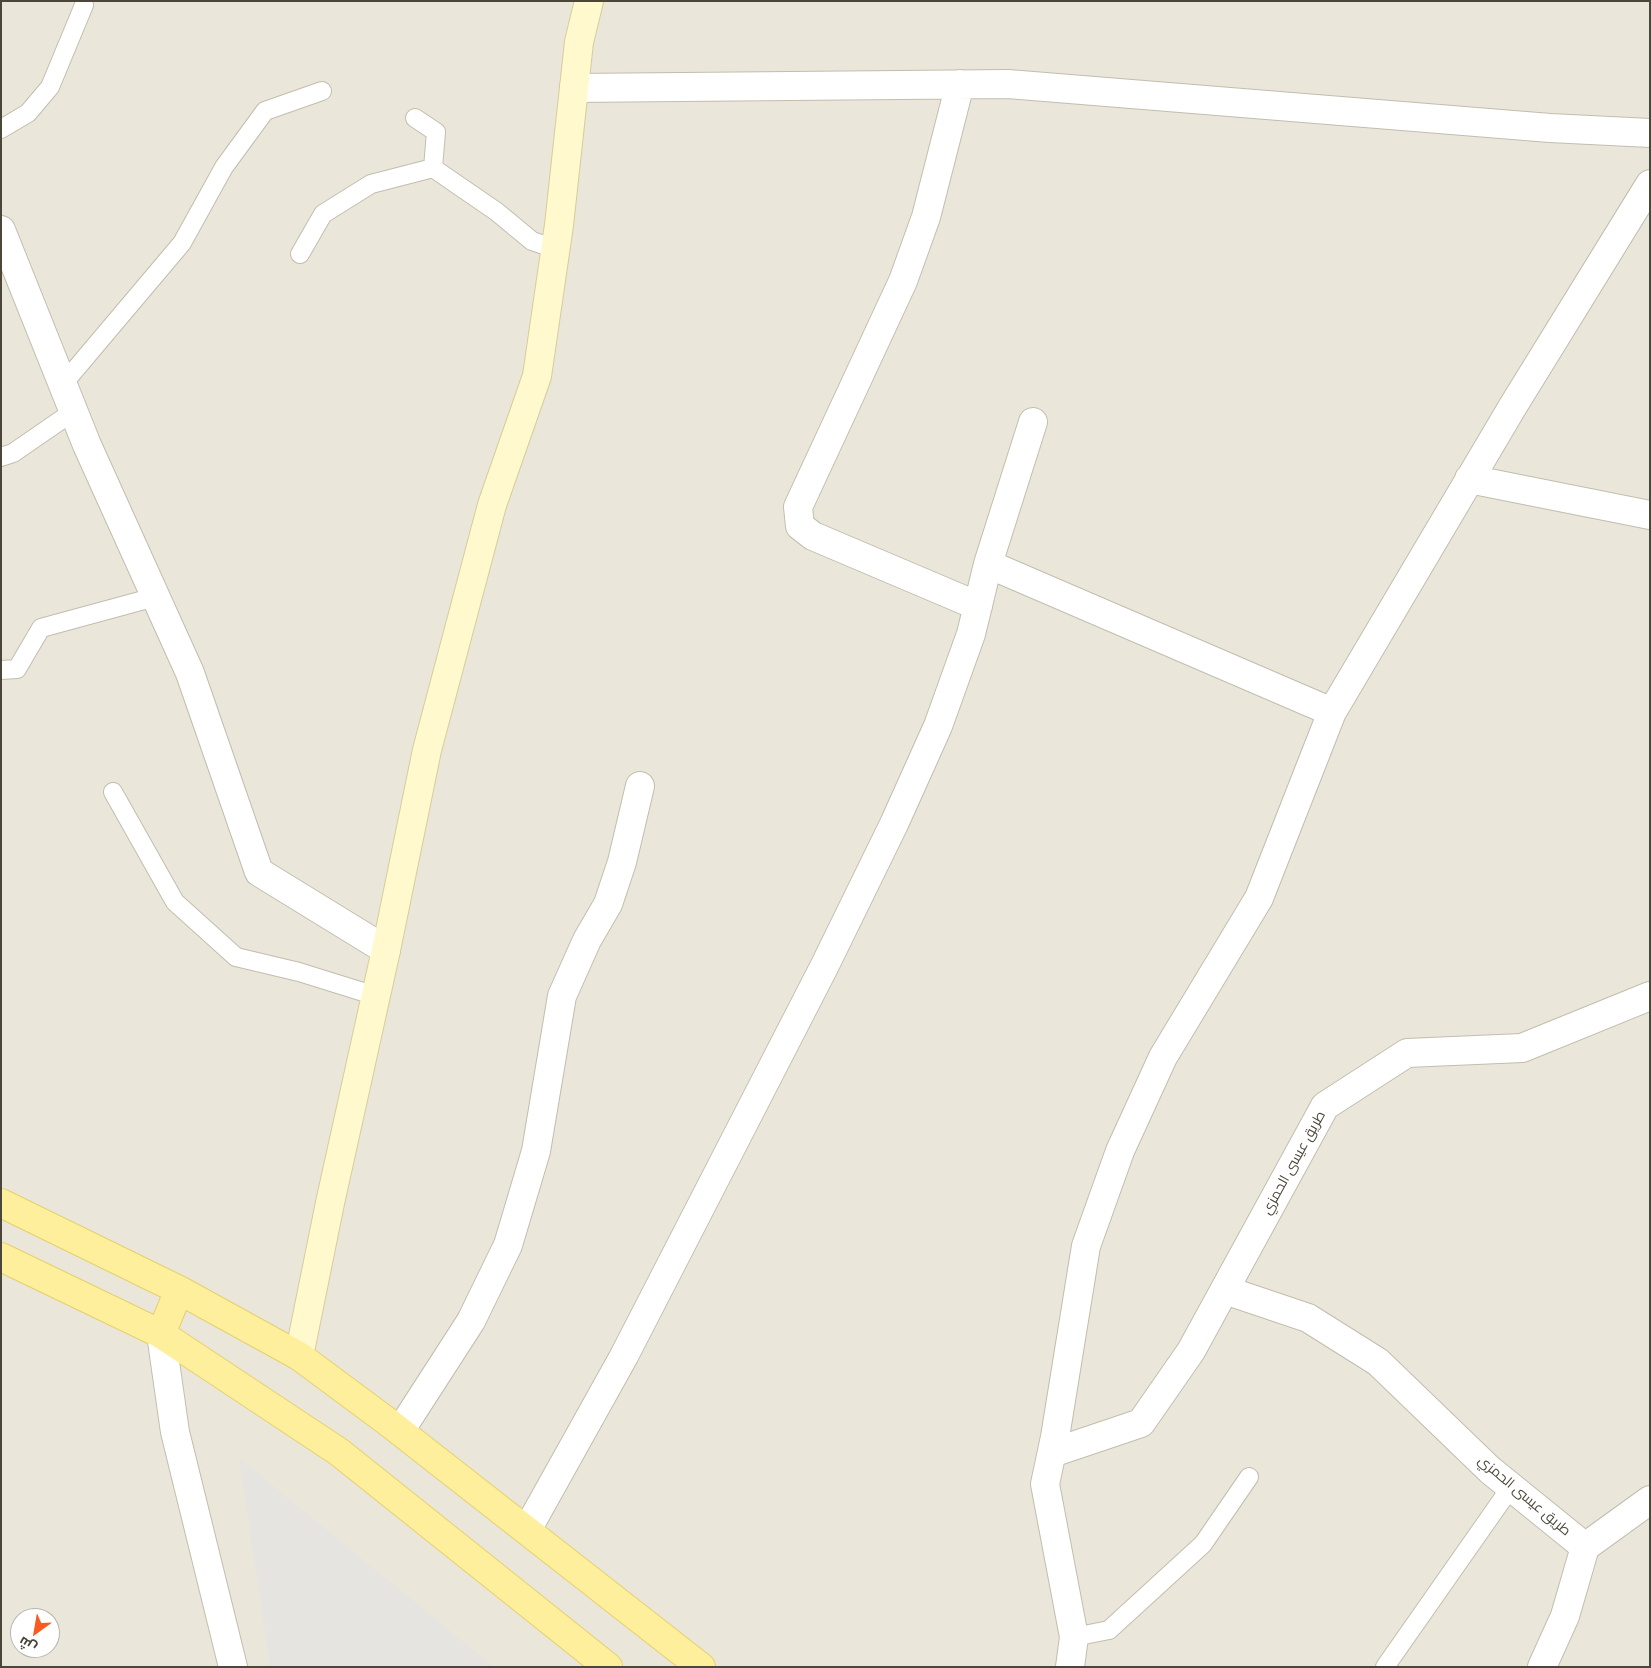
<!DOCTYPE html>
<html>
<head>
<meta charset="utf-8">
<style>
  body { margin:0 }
  #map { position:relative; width:1651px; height:1668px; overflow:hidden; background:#f6f4ec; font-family:"Archivo Narrow",Cairo,sans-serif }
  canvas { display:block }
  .frame { position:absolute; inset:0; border:2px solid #4b4639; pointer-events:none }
  .north { position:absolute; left:10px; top:1608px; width:50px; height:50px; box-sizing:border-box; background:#fff; border:1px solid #b7b5b0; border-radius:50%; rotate:212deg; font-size:14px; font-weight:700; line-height:20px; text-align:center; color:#4b4639 }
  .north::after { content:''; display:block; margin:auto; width:18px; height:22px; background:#fa5b1f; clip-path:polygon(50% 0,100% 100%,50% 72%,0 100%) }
</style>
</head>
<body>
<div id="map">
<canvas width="1651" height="1668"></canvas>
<div class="frame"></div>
<div class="north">ش</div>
</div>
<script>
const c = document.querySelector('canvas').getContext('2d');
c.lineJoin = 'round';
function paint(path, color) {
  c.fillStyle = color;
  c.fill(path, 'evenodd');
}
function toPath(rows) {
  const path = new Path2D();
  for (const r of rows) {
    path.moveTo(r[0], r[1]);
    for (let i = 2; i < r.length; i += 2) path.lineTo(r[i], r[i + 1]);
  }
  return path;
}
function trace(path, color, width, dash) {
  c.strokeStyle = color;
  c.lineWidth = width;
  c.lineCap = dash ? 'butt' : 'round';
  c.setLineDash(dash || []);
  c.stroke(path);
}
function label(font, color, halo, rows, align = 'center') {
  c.font = font + ' "Archivo Narrow",Cairo,sans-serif';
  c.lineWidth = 5;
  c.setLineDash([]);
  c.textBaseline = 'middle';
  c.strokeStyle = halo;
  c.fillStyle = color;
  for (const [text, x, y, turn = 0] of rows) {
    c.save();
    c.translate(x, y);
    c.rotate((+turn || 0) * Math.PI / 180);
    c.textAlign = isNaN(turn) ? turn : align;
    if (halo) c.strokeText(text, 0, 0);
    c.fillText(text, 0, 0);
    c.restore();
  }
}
paint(toPath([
  [1,1,1650,1,1650,1667,1,1667],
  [20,1618,50,1618,50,1648,20,1648]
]), '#eae7da');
paint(toPath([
  [239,1458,494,1667,270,1667]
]), '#e5e4e0');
const lane = toPath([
  [415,118,436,132,433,168,497,212,532,241,556,249],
  [1,129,28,113,50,87,84,5],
  [300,254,323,214,371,184,433,168],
  [63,384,182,243,224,167,265,111,322,91],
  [1,457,13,453,74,411],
  [1,670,17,669,41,628,155,597],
  [113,792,175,902,236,957,299,972,376,996],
  [1074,1637,1109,1630,1203,1544,1249,1477],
  [1385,1667,1511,1487]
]);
const street = toPath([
  [960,84,926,217,903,281,798,507,800,526,813,536,978,606],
  [574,88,1008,84,1550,128,1650,133],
  [1,230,87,445,190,673,259,872,386,950],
  [1469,479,1650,515],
  [988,564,1332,712],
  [1225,1290,1308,1318,1378,1362,1490,1470,1585,1547,1650,1500],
  [161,1334,175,1432,233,1667],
  [400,1431,471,1321,508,1245,536,1151,562,996,587,940,608,904,622,862,640,786],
  [1052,1453,1141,1423,1191,1351,1325,1106,1407,1053,1522,1048,1650,996],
  [527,1530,624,1356,824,967,894,824,938,726,971,634,988,564,1033,422],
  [1070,1667,1074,1637,1045,1484,1055,1437,1086,1246,1120,1151,1163,1057,1259,898,1332,712,1513,406,1650,184],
  [1542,1667,1565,1616,1585,1547]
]);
const secondary = toPath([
  [299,1356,330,1203,386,950,427,750,492,505,537,376,559,225,579,42,589,1]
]);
const primary = toPath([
  [1,1203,179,1290,299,1356,388,1422,701,1667],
  [1,1257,161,1334,339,1452,608,1667],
  [161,1334,179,1290]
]);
trace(lane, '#c2bdae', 20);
trace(street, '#c2bdae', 30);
trace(secondary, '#d6cd9b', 30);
trace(primary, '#e5d06b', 30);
trace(lane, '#fff', 18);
trace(street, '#fff', 28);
trace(secondary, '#fff9cd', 28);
trace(primary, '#feef9d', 28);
label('14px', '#4b4639', '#fff', [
  ["طريق عيسى الحمزي",1294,1163,-61],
  ["طريق عيسى الحمزي",1524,1496,40]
]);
</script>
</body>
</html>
